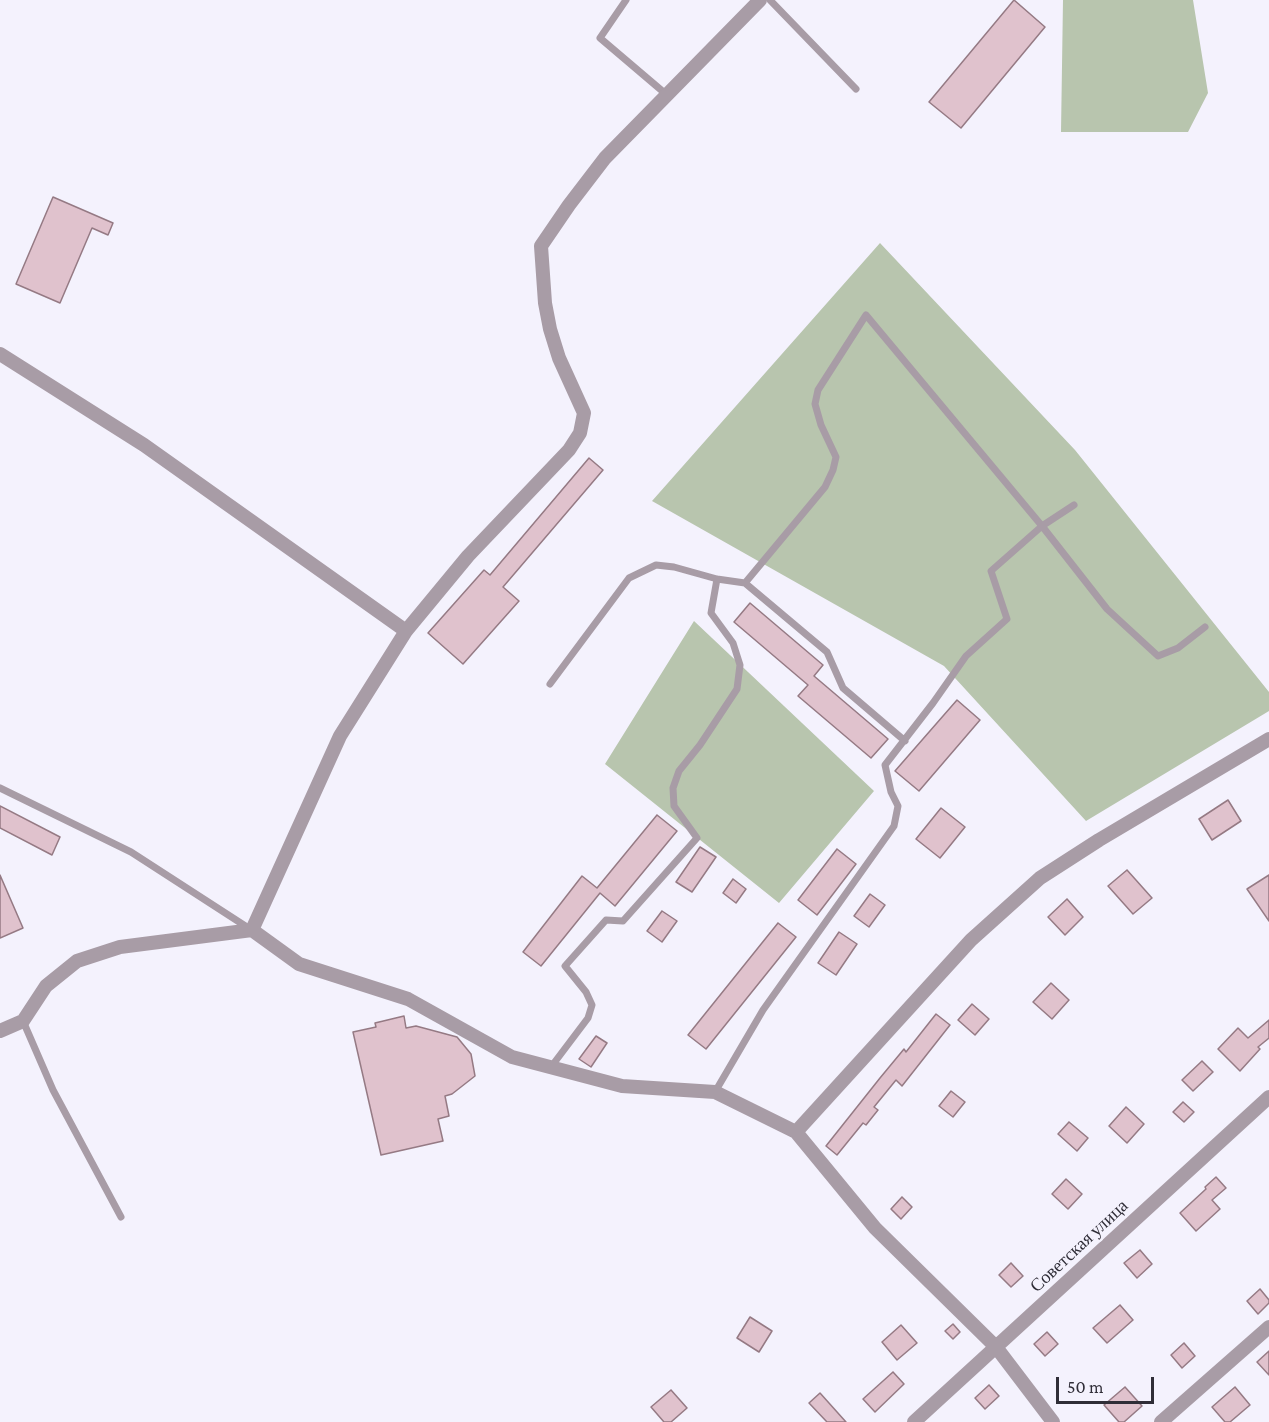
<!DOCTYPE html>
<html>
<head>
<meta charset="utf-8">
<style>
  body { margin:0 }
  #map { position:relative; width:1269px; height:1422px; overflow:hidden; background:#f4f2fd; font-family:"Crimson Pro",serif }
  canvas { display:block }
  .scale { position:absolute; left:1056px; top:1377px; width:98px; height:27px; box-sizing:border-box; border:3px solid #2f2d37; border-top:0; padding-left:8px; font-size:18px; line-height:21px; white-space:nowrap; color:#2f2d37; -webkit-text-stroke:4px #f4f2fd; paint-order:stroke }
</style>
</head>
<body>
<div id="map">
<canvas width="1269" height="1422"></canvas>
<div class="scale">50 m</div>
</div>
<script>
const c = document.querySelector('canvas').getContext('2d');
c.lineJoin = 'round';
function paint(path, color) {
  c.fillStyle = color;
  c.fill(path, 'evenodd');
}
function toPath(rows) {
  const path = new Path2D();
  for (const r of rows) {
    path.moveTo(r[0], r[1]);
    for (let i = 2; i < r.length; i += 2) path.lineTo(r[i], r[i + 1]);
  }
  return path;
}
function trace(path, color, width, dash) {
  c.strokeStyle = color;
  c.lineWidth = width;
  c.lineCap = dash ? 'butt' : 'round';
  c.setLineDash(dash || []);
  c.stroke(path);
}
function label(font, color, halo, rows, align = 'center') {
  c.font = font + ' "Crimson Pro",serif';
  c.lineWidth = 5;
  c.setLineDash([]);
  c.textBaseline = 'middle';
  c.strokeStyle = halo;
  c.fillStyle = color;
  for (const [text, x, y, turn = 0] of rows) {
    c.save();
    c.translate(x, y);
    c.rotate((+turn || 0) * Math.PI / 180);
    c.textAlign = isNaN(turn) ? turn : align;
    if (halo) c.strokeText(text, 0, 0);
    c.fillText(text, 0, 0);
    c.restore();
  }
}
paint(toPath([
  [1063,0,1193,0,1208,93,1188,132,1061,132],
  [880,243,1075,450,1269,692,1269,711,1086,821,944,666,652,501],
  [694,621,874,791,779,903,605,764]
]), '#b8c5ae');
const building = toPath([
  [1014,0,1045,27,961,128,929,102,1014,0],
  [53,197,113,223,108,235,92,228,60,303,16,284,53,197],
  [589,458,603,470,503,587,519,601,463,664,428,633,484,570,490,575,589,458],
  [750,603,823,665,814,676,888,739,871,758,798,696,808,685,734,622,750,603],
  [957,700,980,720,919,791,895,771,957,700],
  [1228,800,1241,821,1212,840,1199,819,1228,800],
  [0,806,60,837,52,855,0,828,0,806],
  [941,808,965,827,940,858,916,839,941,808],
  [657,815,677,831,615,906,600,893,541,966,523,952,582,876,597,888,657,815],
  [700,847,716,857,692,892,676,882,700,847],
  [837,849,856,864,817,915,798,900,837,849],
  [1127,870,1152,898,1133,914,1108,886,1127,870],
  [0,875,23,928,0,938,0,875],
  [1269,875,1269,921,1247,889,1269,875],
  [733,879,746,889,736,903,723,893,733,879],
  [870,894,885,905,869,927,854,916,870,894],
  [1067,899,1083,917,1065,935,1048,917,1067,899],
  [662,911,677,921,662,942,647,931,662,911],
  [778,923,796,937,706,1049,688,1035,778,923],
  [839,932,857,944,836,975,818,963,839,932],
  [1051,983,1069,1000,1052,1019,1033,1002,1051,983],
  [972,1004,989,1019,975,1035,958,1020,972,1004],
  [936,1014,950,1025,902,1086,896,1080,874,1107,878,1110,866,1125,863,1123,837,1155,826,1146,880,1078,904,1049,906,1052,936,1014],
  [404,1016,406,1028,416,1026,457,1037,471,1054,475,1076,452,1094,445,1096,449,1116,438,1119,443,1141,381,1155,353,1032,376,1027,375,1023,404,1016],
  [1269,1020,1269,1038,1258,1047,1260,1049,1240,1071,1218,1049,1238,1028,1248,1038,1269,1020],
  [596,1036,607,1043,591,1067,579,1059,596,1036],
  [1202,1061,1213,1072,1193,1091,1182,1080,1202,1061],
  [951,1091,965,1102,953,1117,939,1106,951,1091],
  [1183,1102,1194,1112,1184,1122,1173,1112,1183,1102],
  [1126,1107,1144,1124,1127,1143,1109,1126,1126,1107],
  [1069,1122,1088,1138,1077,1151,1058,1134,1069,1122],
  [1216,1177,1226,1188,1212,1200,1220,1209,1196,1231,1180,1213,1206,1189,1205,1187,1216,1177],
  [1066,1179,1082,1194,1068,1209,1052,1194,1066,1179],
  [902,1197,912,1207,901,1219,891,1209,902,1197],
  [1140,1250,1152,1264,1137,1278,1124,1263,1140,1250],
  [1011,1263,1023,1276,1011,1287,999,1275,1011,1263],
  [1260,1289,1269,1300,1269,1303,1258,1314,1247,1301,1260,1289],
  [1120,1305,1133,1320,1107,1343,1093,1328,1120,1305],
  [750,1317,772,1331,759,1352,737,1338,750,1317],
  [953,1324,960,1332,953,1339,945,1331,953,1324],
  [901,1325,917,1343,897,1360,882,1342,901,1325],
  [1047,1332,1058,1344,1045,1356,1034,1344,1047,1332],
  [1184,1343,1195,1356,1182,1368,1171,1355,1184,1343],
  [1269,1351,1269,1375,1257,1362,1269,1351],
  [893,1372,904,1384,875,1412,863,1399,893,1372],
  [989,1385,999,1396,985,1409,975,1398,989,1385],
  [1125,1387,1142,1406,1124,1422,1119,1422,1104,1405,1125,1387],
  [1235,1387,1250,1405,1230,1422,1225,1422,1212,1407,1235,1387],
  [671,1390,687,1408,671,1422,664,1422,651,1407,671,1390],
  [820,1393,846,1422,827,1422,809,1403,820,1393]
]);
paint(building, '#e0c2cd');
trace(building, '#957a84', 1.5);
trace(toPath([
  [626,0,600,38,667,95],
  [770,0,856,89],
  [745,583,827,652,843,688,905,741],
  [550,684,629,578,656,565,674,567,717,579,745,583,825,487,833,470,836,457,821,425,815,404,818,390,866,315,1042,526,1107,609,1158,656,1178,648,1205,627],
  [0,788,131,852,250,929],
  [23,1021,53,1090,121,1217],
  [551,1067,588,1018,592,1005,586,992,565,966,606,920,623,921,697,838,674,806,673,788,679,771,700,745,737,689,740,665,733,643,711,613,717,579],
  [715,1092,763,1010,894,826,898,806,891,792,885,765,933,703,966,656,1007,619,991,571,1042,526,1074,505]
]), '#a89ca6', 7);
trace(toPath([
  [0,354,144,445,406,631],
  [252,930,340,736,406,631,468,556,569,450,580,433,584,413,559,358,550,329,545,303,541,246,569,205,605,158,760,0],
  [0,1031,23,1021,46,986,77,961,120,947,252,930,299,964,408,999,512,1057,622,1086,715,1092,796,1132,875,1228,996,1347,1053,1422],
  [796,1132,971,940,1040,878,1099,840,1269,739],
  [914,1422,1269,1097],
  [1161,1422,1269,1327]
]), '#a89ca6', 14);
label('18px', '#2f2d37', '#f4f2fd', [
  ["Советская улица",1079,1246,-43]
]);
</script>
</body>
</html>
